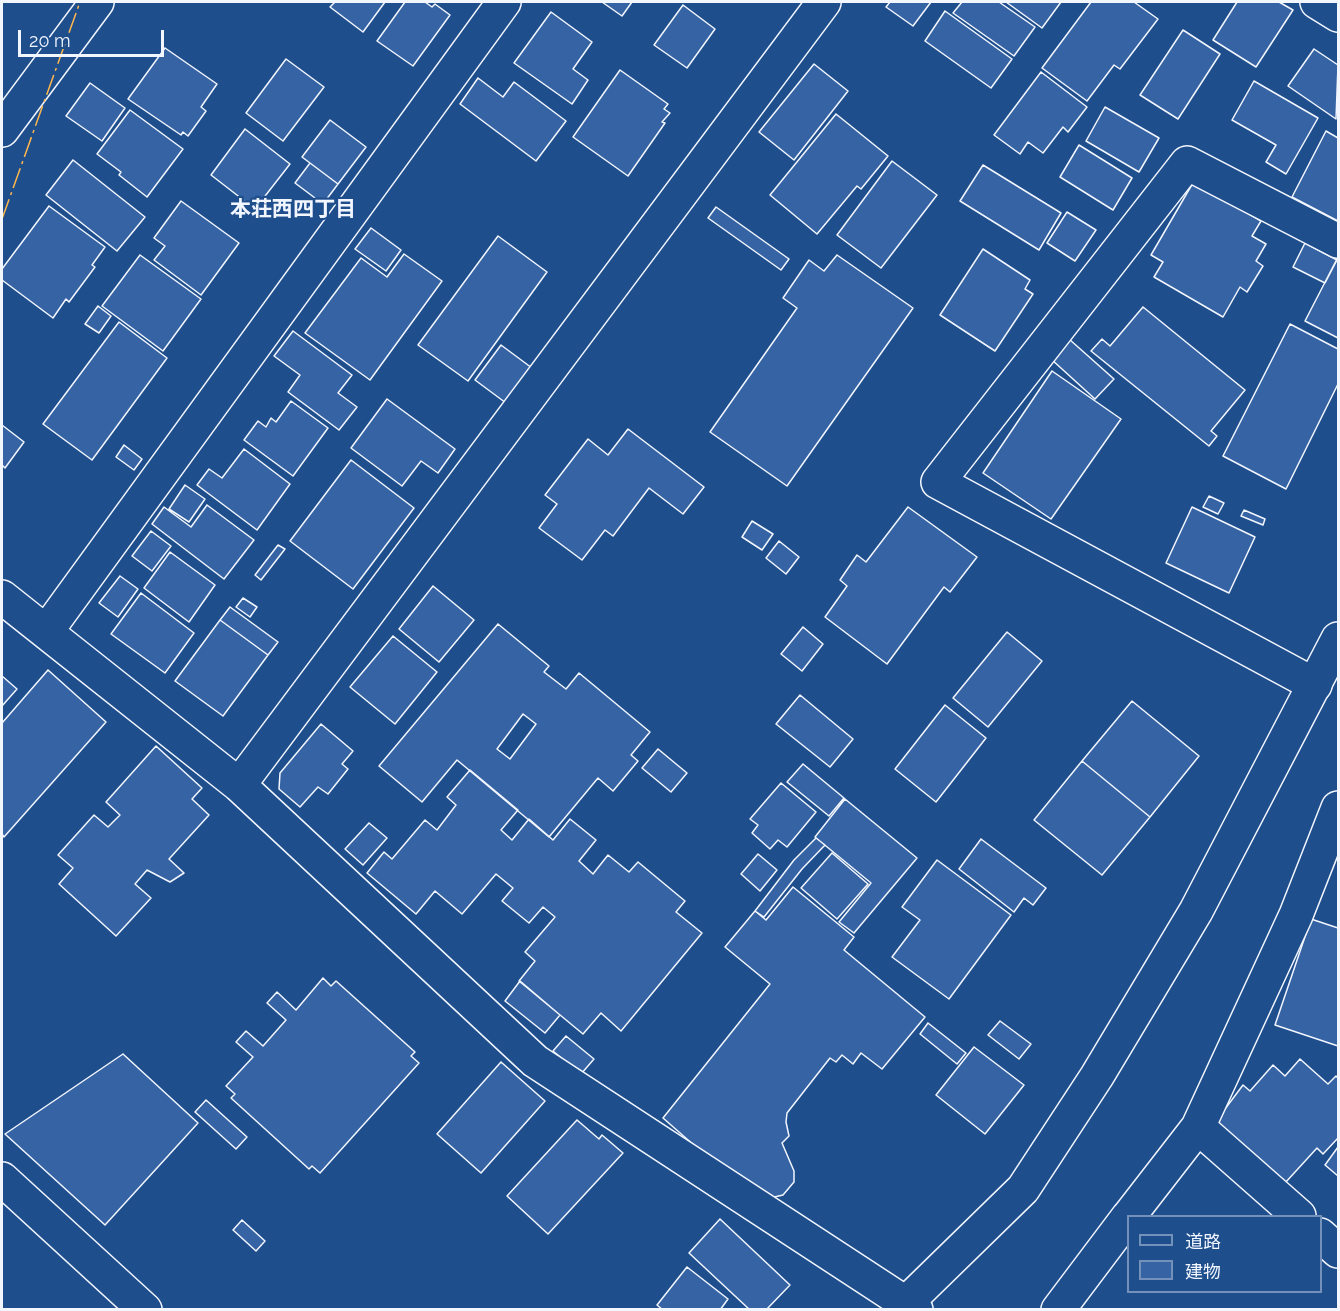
<!DOCTYPE html>
<html>
<head>
<meta charset="utf-8">
<style>
  body { margin:0 }
  #map { position:relative; width:1340px; height:1311px; overflow:hidden; background:#1f4e8c; font-family:Raleway,"Noto Sans JP",sans-serif }
  canvas { display:block }
  .frame { position:absolute; inset:0; border:3px solid #f2f6ff; pointer-events:none }
  .legend { position:absolute; left:1127px; top:1215px; width:195px; height:78px; box-sizing:border-box; background:#1f4e8c; border:2px solid #7391ba; margin:0; padding:8px 10px; list-style:none; font-size:18px; color:#f2f6ff }
  .legend li { display:flex; align-items:center; gap:12px; height:30px }
  .legend b { width:30px; border:2px solid #7391ba }
  .scale { position:absolute; left:18px; top:30px; width:146px; height:27px; box-sizing:border-box; border:3px solid #f2f6ff; border-top:0; padding-left:8px; font-size:18px; line-height:21px; white-space:nowrap; color:#f2f6ff; -webkit-text-stroke:4px #1f4e8c; paint-order:stroke }
</style>
</head>
<body>
<div id="map">
<canvas width="1340" height="1311"></canvas>
<div class="frame"></div>
<ul class="legend">
<li><b style="height:8px;background:#1f4e8c"></b>道路</li>
<li><b style="height:16px;background:#3563a3"></b>建物</li>
</ul>
<div class="scale">20 m</div>
</div>
<script>
const c = document.querySelector('canvas').getContext('2d');
c.lineJoin = 'round';
function paint(path, color) {
  c.fillStyle = color;
  c.fill(path, 'evenodd');
}
function toPath(rows) {
  const path = new Path2D();
  for (const r of rows) {
    path.moveTo(r[0], r[1]);
    for (let i = 2; i < r.length; i += 2) path.lineTo(r[i], r[i + 1]);
  }
  return path;
}
function trace(path, color, width, dash) {
  c.strokeStyle = color;
  c.lineWidth = width;
  c.lineCap = dash ? 'butt' : 'round';
  c.setLineDash(dash || []);
  c.stroke(path);
}
function label(font, color, halo, rows, align = 'center') {
  c.font = font + ' Raleway,"Noto Sans JP",sans-serif';
  c.lineWidth = 4.5;
  c.setLineDash([]);
  c.textBaseline = 'middle';
  c.strokeStyle = halo;
  c.fillStyle = color;
  for (const [text, x, y, turn = 0] of rows) {
    c.save();
    c.translate(x, y);
    c.rotate((+turn || 0) * Math.PI / 180);
    c.textAlign = isNaN(turn) ? turn : align;
    if (halo) c.strokeText(text, 0, 0);
    c.fillText(text, 0, 0);
    c.restore();
  }
}
const building = toPath([
  [335,2,385,2,363,32,330,7,335,2],
  [405,2,425,2,432,7,435,4,450,15,413,66,377,41,405,2],
  [602,2,632,2,622,16,602,2],
  [890,2,931,2,913,26,886,7,890,2],
  [962,2,999,2,1035,27,1014,56,953,13,962,2],
  [1006,2,1061,2,1042,28,1006,2],
  [1091,2,1134,2,1158,19,1120,69,1114,65,1087,101,1042,68,1091,2],
  [1237,2,1279,2,1293,10,1256,67,1213,40,1237,2],
  [683,5,715,29,687,68,654,45,683,5],
  [945,11,1012,59,991,88,925,41,945,11],
  [551,12,592,42,573,69,588,80,572,104,514,63,551,12],
  [1183,30,1220,54,1178,119,1140,95,1183,30],
  [165,48,217,84,201,107,206,111,188,136,183,132,181,135,128,99,165,48],
  [1314,49,1338,65,1336,119,1288,86,1314,49],
  [286,59,324,87,283,141,246,113,286,59],
  [814,64,848,91,794,160,759,132,814,64],
  [620,70,668,104,664,109,670,113,662,122,665,123,628,176,573,137,620,70],
  [1041,72,1087,107,1068,132,1063,127,1043,153,1028,142,1020,154,994,135,1041,72],
  [478,78,503,97,514,82,566,121,536,161,460,104,478,78],
  [1254,81,1318,118,1286,174,1266,162,1276,145,1232,120,1254,81],
  [90,83,125,108,102,141,66,116,90,83],
  [1105,107,1159,138,1139,172,1086,141,1105,107],
  [130,110,183,149,147,197,119,175,121,172,97,154,130,110],
  [836,114,888,156,861,189,857,186,817,234,770,195,836,114],
  [330,120,366,147,338,184,302,157,330,120],
  [245,129,290,164,255,209,211,175,245,129],
  [1326,131,1338,138,1338,221,1292,197,1326,131],
  [1079,145,1132,178,1113,210,1060,177,1079,145],
  [73,160,145,217,117,251,46,195,73,160],
  [892,161,937,195,881,268,837,235,892,161],
  [310,163,338,184,323,204,295,183,310,163],
  [983,165,1061,213,1039,250,960,201,983,165],
  [1194,181,1261,221,1252,236,1266,244,1256,261,1263,266,1247,292,1240,287,1223,317,1154,277,1163,262,1151,255,1194,181],
  [181,201,239,243,201,295,154,260,165,246,154,238,181,201],
  [49,206,105,247,92,265,95,267,69,302,66,299,53,318,2,280,2,269,49,206],
  [716,207,789,259,781,270,708,218,716,207],
  [1067,212,1096,230,1075,261,1047,243,1067,212],
  [371,228,401,250,386,271,355,249,371,228],
  [498,236,547,272,468,381,418,345,498,236],
  [1305,243,1337,260,1325,283,1293,267,1305,243],
  [983,249,1030,280,1025,289,1033,294,995,351,940,315,983,249],
  [404,254,442,281,370,380,305,333,361,258,387,277,404,254],
  [140,255,201,299,163,351,102,306,140,255],
  [837,255,913,308,787,486,710,432,797,308,783,298,809,260,824,271,837,255],
  [1338,257,1338,338,1305,321,1338,257],
  [98,306,111,316,99,333,85,324,98,306],
  [1143,307,1245,390,1211,431,1217,436,1209,446,1091,351,1102,339,1110,346,1143,307],
  [119,322,167,358,92,460,43,424,119,322],
  [1290,324,1338,349,1338,384,1286,489,1223,456,1290,324],
  [293,331,352,375,338,393,357,407,339,430,288,392,300,375,274,356,293,331],
  [1069,339,1114,379,1095,399,1051,359,1069,339],
  [501,345,536,371,510,406,475,380,501,345],
  [1052,371,1121,419,1051,519,983,473,1052,371],
  [387,399,455,449,438,473,421,461,402,486,351,448,387,399],
  [291,401,328,428,293,476,244,440,258,421,266,427,271,418,276,422,291,401],
  [2,425,24,442,5,468,2,465,2,425],
  [628,429,704,487,683,514,649,488,613,536,605,530,582,560,539,528,557,504,545,495,588,439,608,455,628,429],
  [124,445,142,459,134,470,116,457,124,445],
  [244,449,290,484,257,530,197,485,209,469,222,478,244,449],
  [351,460,414,508,353,589,290,541,351,460],
  [185,485,205,499,189,522,169,509,185,485],
  [1209,496,1224,503,1218,514,1203,507,1209,496],
  [207,505,254,540,224,579,152,524,164,507,191,527,207,505],
  [908,507,977,557,950,592,944,587,887,664,825,617,847,586,840,580,857,555,866,562,908,507],
  [1192,507,1255,537,1229,593,1166,563,1192,507],
  [1244,510,1265,519,1263,525,1241,516,1244,510],
  [752,521,773,534,762,550,742,537,752,521],
  [151,531,171,546,152,571,132,556,151,531],
  [779,541,799,557,786,574,766,558,779,541],
  [278,545,285,549,261,580,255,575,278,545],
  [170,552,215,585,189,622,144,588,170,552],
  [120,576,138,589,118,617,99,603,120,576],
  [433,586,474,620,439,662,399,629,433,586],
  [141,593,194,633,165,673,111,634,141,593],
  [243,598,257,607,250,617,236,607,243,598],
  [230,607,278,642,268,655,220,620,230,607],
  [220,620,268,655,223,716,175,681,220,620],
  [498,624,549,666,544,672,566,689,579,673,650,732,631,755,638,761,613,791,598,778,549,837,457,760,422,802,379,766,498,624],
  [523,714,536,724,510,759,497,749,523,714],
  [803,627,823,644,802,671,781,654,803,627],
  [1007,632,1042,661,988,727,953,698,1007,632],
  [393,636,437,672,395,724,350,687,393,636],
  [48,670,106,722,4,837,2,834,2,723,48,670],
  [2,676,17,689,2,706,2,676],
  [800,695,853,739,830,767,776,724,800,695],
  [1132,701,1199,756,1150,817,1082,761,1132,701],
  [945,705,986,738,936,802,895,769,945,705],
  [321,724,353,751,342,764,348,769,328,794,318,787,300,807,279,789,280,773,321,724],
  [156,746,202,788,192,799,209,815,169,859,184,873,170,882,147,870,135,884,151,898,116,936,59,884,73,868,58,855,94,815,108,827,120,815,106,802,156,746],
  [658,749,687,773,671,792,642,768,658,749],
  [1082,761,1150,817,1102,875,1034,820,1082,761],
  [803,764,844,798,829,816,787,782,803,764],
  [470,770,518,810,501,830,512,840,529,819,553,840,570,819,596,840,579,861,593,874,608,855,629,872,638,862,685,901,676,912,702,933,621,1031,601,1013,583,1034,519,981,535,961,525,952,555,917,543,907,529,923,502,901,513,888,496,874,462,914,435,891,416,914,367,873,384,852,392,859,425,820,437,830,456,805,447,797,470,770],
  [781,783,816,812,787,847,778,840,770,849,752,833,758,825,750,819,781,783],
  [845,799,917,858,854,933,839,922,871,883,815,837,845,799],
  [369,823,387,838,363,865,345,849,369,823],
  [816,838,825,845,802,869,764,917,755,911,794,860,816,838],
  [981,839,1046,888,1033,905,1024,898,1014,912,959,869,981,839],
  [832,853,868,884,837,919,801,888,832,853],
  [758,854,777,870,760,891,741,874,758,854],
  [937,860,1011,915,949,999,892,957,920,920,902,907,937,860],
  [793,887,854,937,844,950,925,1017,882,1069,861,1053,853,1064,842,1055,836,1062,830,1058,787,1113,786,1122,789,1136,782,1143,794,1171,794,1182,783,1195,770,1198,704,1154,663,1118,770,984,725,947,755,911,766,920,793,887],
  [1311,919,1338,928,1338,1046,1275,1025,1311,919],
  [323,978,331,986,336,981,415,1052,411,1056,419,1063,320,1173,312,1166,309,1169,231,1098,235,1094,226,1086,253,1057,236,1042,246,1031,263,1046,286,1020,267,1003,277,992,296,1010,323,978],
  [520,981,560,1015,545,1033,505,1001,520,981],
  [1000,1021,1031,1044,1019,1059,988,1035,1000,1021],
  [928,1023,966,1053,957,1064,920,1034,928,1023],
  [566,1036,594,1059,581,1074,553,1051,566,1036],
  [974,1047,1024,1085,985,1134,936,1095,974,1047],
  [123,1054,198,1123,105,1225,5,1134,123,1054],
  [1300,1059,1328,1084,1336,1076,1338,1078,1338,1138,1323,1154,1317,1148,1285,1183,1216,1121,1243,1085,1250,1091,1273,1065,1285,1076,1300,1059],
  [501,1062,545,1101,481,1173,437,1134,501,1062],
  [206,1100,247,1137,236,1149,195,1112,206,1100],
  [577,1120,599,1139,602,1135,623,1153,548,1234,507,1196,577,1120],
  [1338,1147,1338,1176,1325,1165,1338,1147],
  [720,1219,790,1285,766,1310,750,1310,689,1253,720,1219],
  [242,1220,265,1241,256,1251,233,1230,242,1220],
  [687,1267,728,1299,720,1310,663,1310,657,1305,687,1267]
]);
paint(building, '#3563a3');
trace(building, '#f2f6ff', 1.5);
const minor = toPath([
  [1317,2,1338,15],
  [2,597,239,785,535,1061,916,1310],
  [46,632,504,2],
  [1315,685,938,482,1187,163,1338,241],
  [239,785,824,2],
  [1198,1127,1299,1216],
  [1129,1216,1198,1127,1296,915,1338,808],
  [1320,1235,1338,1251],
  [1058,1310,1128,1217]
]);
const tertiary = toPath([
  [2,130,97,2],
  [2,1179,145,1310],
  [899,1310,1023,1189,1097,1076,1196,911,1338,639]
]);
trace(minor, '#f2f6ff', 36);
trace(tertiary, '#f2f6ff', 36);
trace(minor, '#1f4e8c', 33);
trace(tertiary, '#1f4e8c', 33);
trace(toPath([
  [2,219,80,2]
]), '#ffb74d', 1.5, [21, 4.5, 3, 4.5]);
label('bold 21px', '#f2f6ff', '#1f4e8c', [
  ["本荘西四丁目",293,210]
]);
</script>
</body>
</html>
